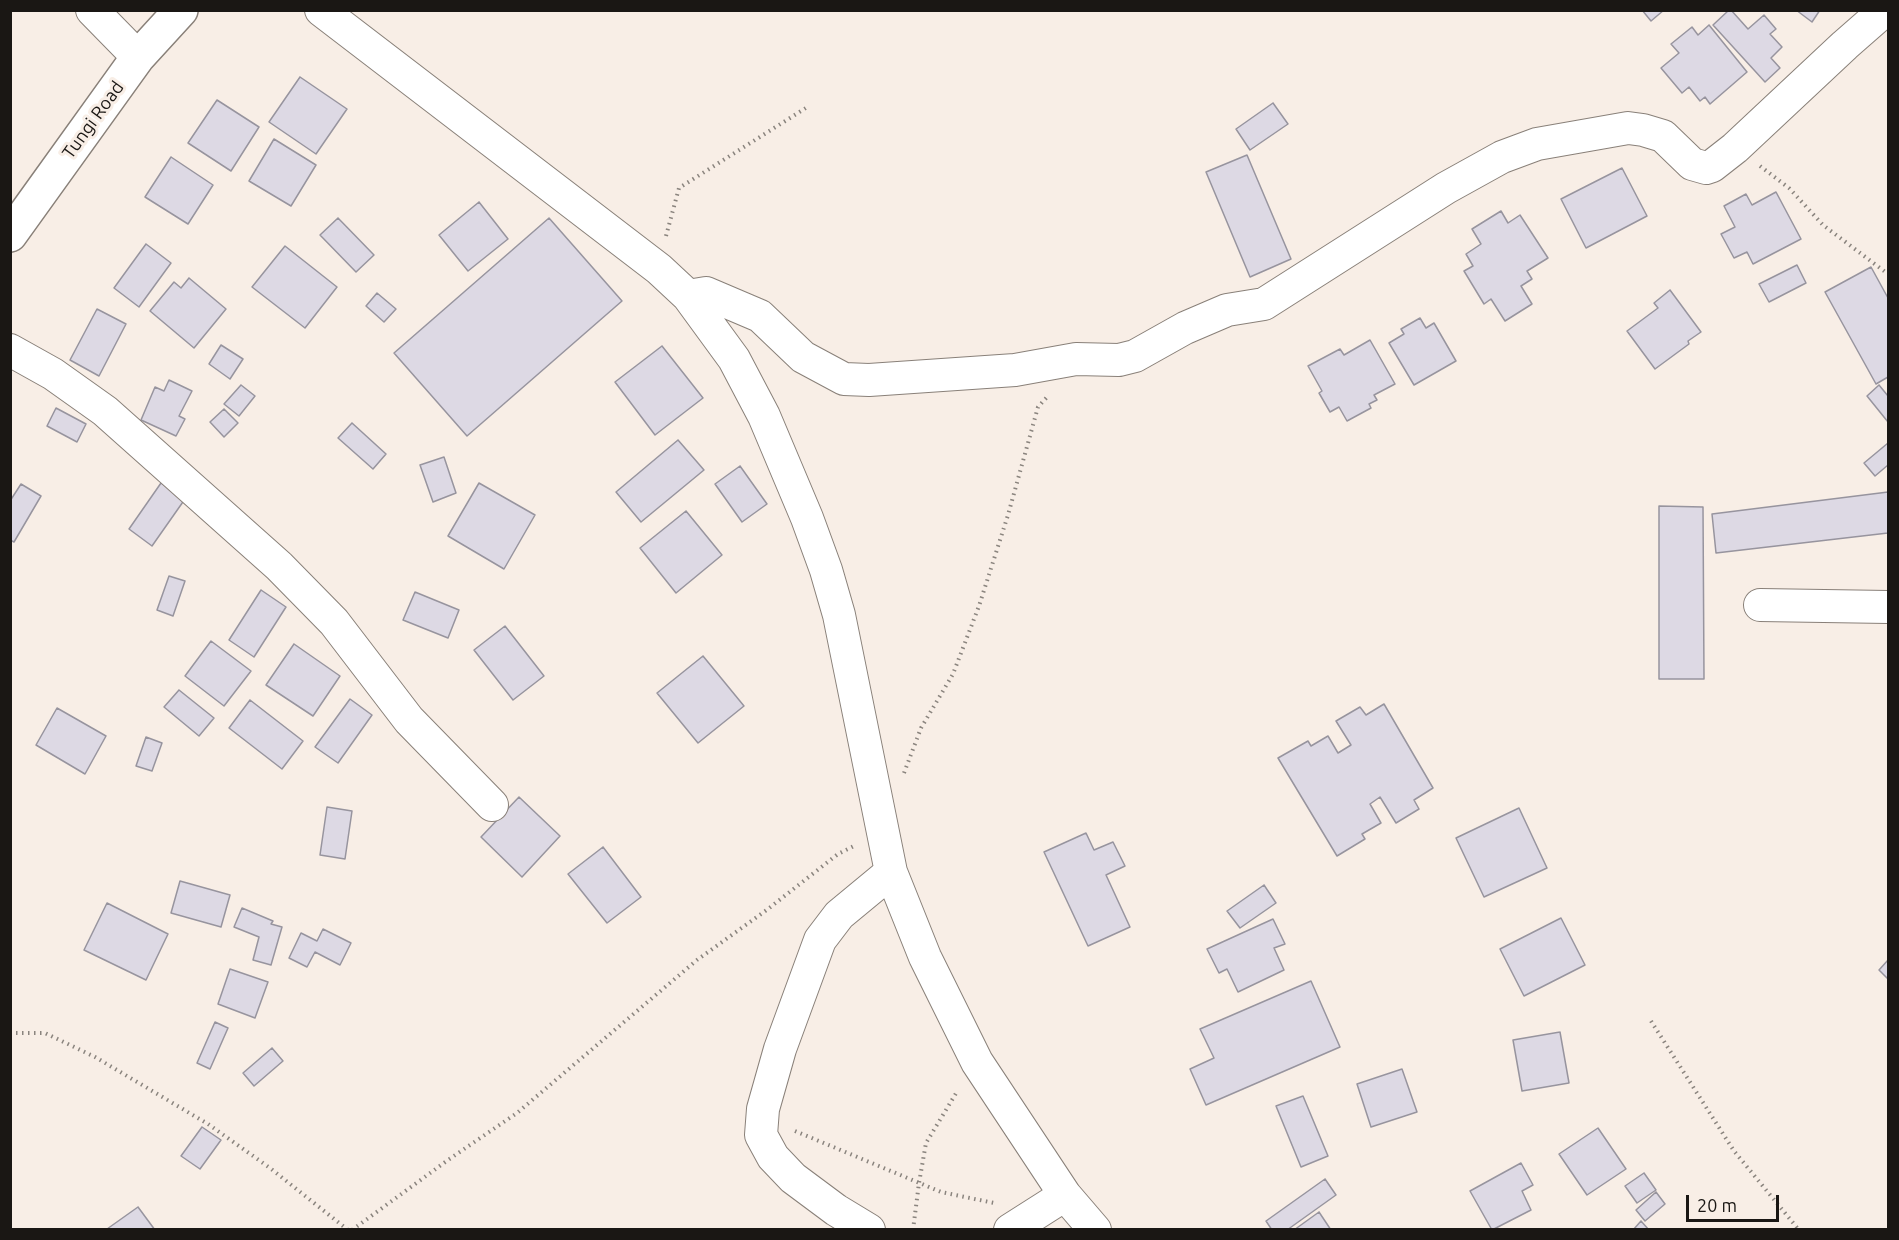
<!DOCTYPE html>
<html>
<head>
<meta charset="utf-8">
<style>
  body { margin:0 }
  #map { position:relative; width:1899px; height:1240px; overflow:hidden; background:#f8eee6; font-family:Ubuntu,sans-serif }
  canvas { display:block }
  .frame { position:absolute; inset:0; border:12px solid #1a1714; pointer-events:none }
  .scale { position:absolute; left:1686px; top:1195px; width:93px; height:27px; box-sizing:border-box; border:3px solid #1a1714; border-top:0; padding-left:8px; font-size:18px; line-height:21px; white-space:nowrap; color:#1a1714; -webkit-text-stroke:4px #f8eee6; paint-order:stroke }
</style>
</head>
<body>
<div id="map">
<canvas width="1899" height="1240"></canvas>
<div class="frame"></div>
<div class="scale">20 m</div>
</div>
<script>
const c = document.querySelector('canvas').getContext('2d');
c.lineJoin = 'round';
function paint(path, color) {
  c.fillStyle = color;
  c.fill(path, 'evenodd');
}
function toPath(rows) {
  const path = new Path2D();
  for (const r of rows) {
    path.moveTo(r[0], r[1]);
    for (let i = 2; i < r.length; i += 2) path.lineTo(r[i], r[i + 1]);
  }
  return path;
}
function trace(path, color, width, dash) {
  c.strokeStyle = color;
  c.lineWidth = width;
  c.lineCap = dash ? 'butt' : 'round';
  c.setLineDash(dash || []);
  c.stroke(path);
}
function label(font, color, halo, rows, align = 'center') {
  c.font = font + ' Ubuntu,sans-serif';
  c.lineWidth = 6;
  c.setLineDash([]);
  c.textBaseline = 'middle';
  c.strokeStyle = halo;
  c.fillStyle = color;
  for (const [text, x, y, turn = 0] of rows) {
    c.save();
    c.translate(x, y);
    c.rotate((+turn || 0) * Math.PI / 180);
    c.textAlign = isNaN(turn) ? turn : align;
    if (halo) c.strokeText(text, 0, 0);
    c.fillText(text, 0, 0);
    c.restore();
  }
}
const building = toPath([
  [1642,10,1664,10,1651,21,1642,10],
  [1729,10,1731,10,1748,29,1764,15,1776,29,1770,34,1782,47,1771,58,1780,68,1765,82,1713,25,1729,10],
  [1796,10,1820,10,1812,22,1796,10],
  [1709,25,1747,72,1710,104,1705,97,1700,101,1689,87,1682,93,1661,68,1679,53,1671,44,1692,27,1698,35,1709,25],
  [300,77,347,109,316,154,269,122,300,77],
  [217,100,259,127,231,171,188,143,217,100],
  [1273,103,1288,124,1250,150,1236,129,1273,103],
  [274,139,316,165,291,206,249,181,274,139],
  [1247,155,1291,259,1250,277,1206,172,1247,155],
  [171,157,213,185,188,224,145,197,171,157],
  [1622,168,1647,216,1586,248,1561,199,1622,168],
  [1776,192,1801,239,1753,264,1747,252,1734,258,1721,234,1735,227,1724,206,1746,194,1752,205,1776,192],
  [479,202,508,239,468,271,439,235,479,202],
  [1501,211,1508,223,1520,215,1548,258,1527,271,1532,279,1521,286,1532,304,1505,321,1491,299,1484,304,1464,271,1473,266,1466,254,1481,244,1472,229,1501,211],
  [338,218,374,255,356,272,320,235,338,218],
  [549,218,622,301,467,436,394,353,549,218],
  [146,244,171,263,139,307,114,288,146,244],
  [285,246,337,287,305,328,252,287,285,246],
  [1797,265,1806,283,1769,302,1759,284,1797,265],
  [1871,267,1888,298,1888,377,1876,384,1825,292,1871,267],
  [189,278,226,309,194,348,150,311,174,282,181,288,189,278],
  [1670,290,1701,332,1688,341,1689,344,1655,369,1627,331,1658,308,1654,303,1670,290],
  [377,293,396,309,384,322,366,306,377,293],
  [97,309,126,324,99,376,70,360,97,309],
  [1420,318,1426,328,1434,323,1456,361,1414,385,1389,343,1404,334,1401,329,1420,318],
  [1370,340,1395,384,1374,395,1377,400,1369,404,1371,408,1347,421,1339,407,1330,412,1319,393,1322,391,1308,366,1340,349,1344,355,1370,340],
  [221,345,243,359,230,379,209,364,221,345],
  [662,346,703,398,655,435,615,382,662,346],
  [169,380,192,391,179,416,185,419,176,436,141,420,155,387,164,391,169,380],
  [241,385,255,396,239,416,224,404,241,385],
  [1879,385,1888,396,1888,422,1867,396,1879,385],
  [56,408,86,424,77,442,47,426,56,408],
  [224,409,238,423,224,437,210,422,224,409],
  [352,423,386,454,373,469,338,438,352,423],
  [678,440,704,470,641,522,616,492,678,440],
  [1888,443,1888,465,1875,476,1864,463,1888,443],
  [444,457,456,493,433,502,420,465,444,457],
  [740,466,767,504,742,522,715,484,740,466],
  [161,483,185,499,152,546,129,529,161,483],
  [479,483,535,515,504,569,448,536,479,483],
  [21,484,41,496,14,542,10,540,10,501,21,484],
  [1888,492,1888,533,1716,553,1712,514,1888,492],
  [1659,506,1703,507,1704,679,1659,679,1659,506],
  [686,511,722,555,676,593,640,548,686,511],
  [169,576,185,581,173,616,157,610,169,576],
  [261,590,286,607,254,657,229,640,261,590],
  [415,592,459,610,448,638,403,620,415,592],
  [505,626,544,676,513,700,474,650,505,626],
  [211,641,251,671,224,706,185,676,211,641],
  [294,644,340,676,313,716,266,685,294,644],
  [703,656,744,706,698,743,657,693,703,656],
  [179,690,214,718,199,736,164,707,179,690],
  [350,699,372,715,338,763,315,747,350,699],
  [250,700,303,741,282,769,229,728,250,700],
  [1384,704,1433,788,1414,800,1419,809,1396,823,1380,797,1370,804,1381,823,1362,834,1365,839,1337,856,1278,758,1308,741,1311,746,1328,736,1338,753,1351,745,1336,721,1360,707,1366,715,1384,704],
  [57,708,106,736,85,774,36,745,57,708],
  [146,737,162,743,152,771,136,766,146,737],
  [519,797,560,836,522,877,481,837,519,797],
  [327,807,352,811,345,859,320,855,327,807],
  [1519,808,1547,868,1484,897,1456,838,1519,808],
  [1086,833,1094,850,1113,842,1125,866,1106,875,1130,927,1088,946,1044,852,1086,833],
  [603,847,641,897,607,923,568,874,603,847],
  [180,881,230,895,221,927,171,913,180,881],
  [1264,885,1276,903,1240,928,1227,911,1264,885],
  [107,903,168,934,146,980,84,950,107,903],
  [242,908,273,921,271,924,282,927,271,965,253,960,259,937,234,927,242,908],
  [1561,918,1585,965,1524,996,1500,949,1561,918],
  [1273,919,1285,944,1274,948,1284,970,1238,992,1227,969,1219,973,1207,949,1273,919],
  [323,929,351,943,340,965,315,952,307,967,289,958,301,933,317,941,323,929],
  [1888,960,1888,979,1879,970,1888,960],
  [230,969,268,982,255,1018,218,1004,230,969],
  [1311,981,1340,1047,1206,1105,1190,1069,1214,1058,1200,1029,1311,981],
  [215,1022,228,1028,210,1069,197,1063,215,1022],
  [1560,1032,1569,1083,1522,1091,1513,1040,1560,1032],
  [272,1048,283,1061,254,1086,243,1073,272,1048],
  [1402,1069,1417,1112,1371,1127,1357,1084,1402,1069],
  [1303,1096,1328,1156,1301,1167,1276,1106,1303,1096],
  [202,1127,221,1140,200,1169,181,1156,202,1127],
  [1598,1128,1626,1169,1587,1195,1559,1154,1598,1128],
  [1521,1163,1533,1185,1522,1191,1531,1210,1492,1230,1470,1191,1521,1163],
  [1644,1173,1656,1190,1637,1203,1625,1186,1644,1173],
  [1325,1179,1336,1195,1287,1230,1272,1230,1266,1221,1325,1179],
  [1656,1192,1665,1204,1645,1221,1636,1210,1656,1192],
  [138,1207,155,1230,107,1229,138,1207],
  [1319,1212,1331,1230,1294,1230,1319,1212],
  [1641,1221,1649,1230,1633,1230,1641,1221]
]);
paint(building, '#ddd9e4');
trace(building, '#97949e', 1.5);
const minor = toPath([
  [92,10,138,57],
  [321,10,659,269,688,296,734,359,764,416,807,518,826,570,839,615,891,872,925,957,977,1062,1065,1195,1095,1230],
  [688,296,706,293,760,316,803,357,844,379,869,380,1015,370,1076,359,1119,360,1135,356,1185,328,1227,310,1264,304,1446,188,1502,157,1537,144,1628,128,1643,130,1663,136,1692,164,1706,168,1712,166,1735,148,1845,45,1885,10],
  [10,350,53,374,105,411,279,566,334,622,409,720,492,805],
  [1760,605,1888,607],
  [869,1230,836,1210,793,1178,773,1157,761,1135,763,1109,780,1049,820,940,839,915,891,872],
  [1010,1230,1065,1195]
]);
const major = toPath([
  [10,235,138,57,181,10]
]);
trace(minor, '#898079', 34);
trace(major, '#898079', 36);
trace(toPath([
  [731,11,731,10],
  [1760,166,1789,188,1823,225,1888,274],
  [666,236,679,188,809,106],
  [904,773,921,728,953,674,979,606,1008,515,1038,407,1048,396],
  [1651,1021,1734,1151,1799,1230],
  [10,1033,45,1033,95,1057,208,1124,270,1168,348,1230],
  [795,1131,941,1192,994,1203],
  [352,1230,448,1160,517,1113,697,960,768,909,838,854,854,846],
  [913,1230,919,1183,926,1143,958,1090]
]), '#8a847e', 4, [1.5, 4.5]);
trace(minor, '#fff', 32);
trace(major, '#fff', 33);
label('18px', '#1a1714', '#f8eee6', [
  ["Tungi Road",93,120,-54]
]);
</script>
</body>
</html>
